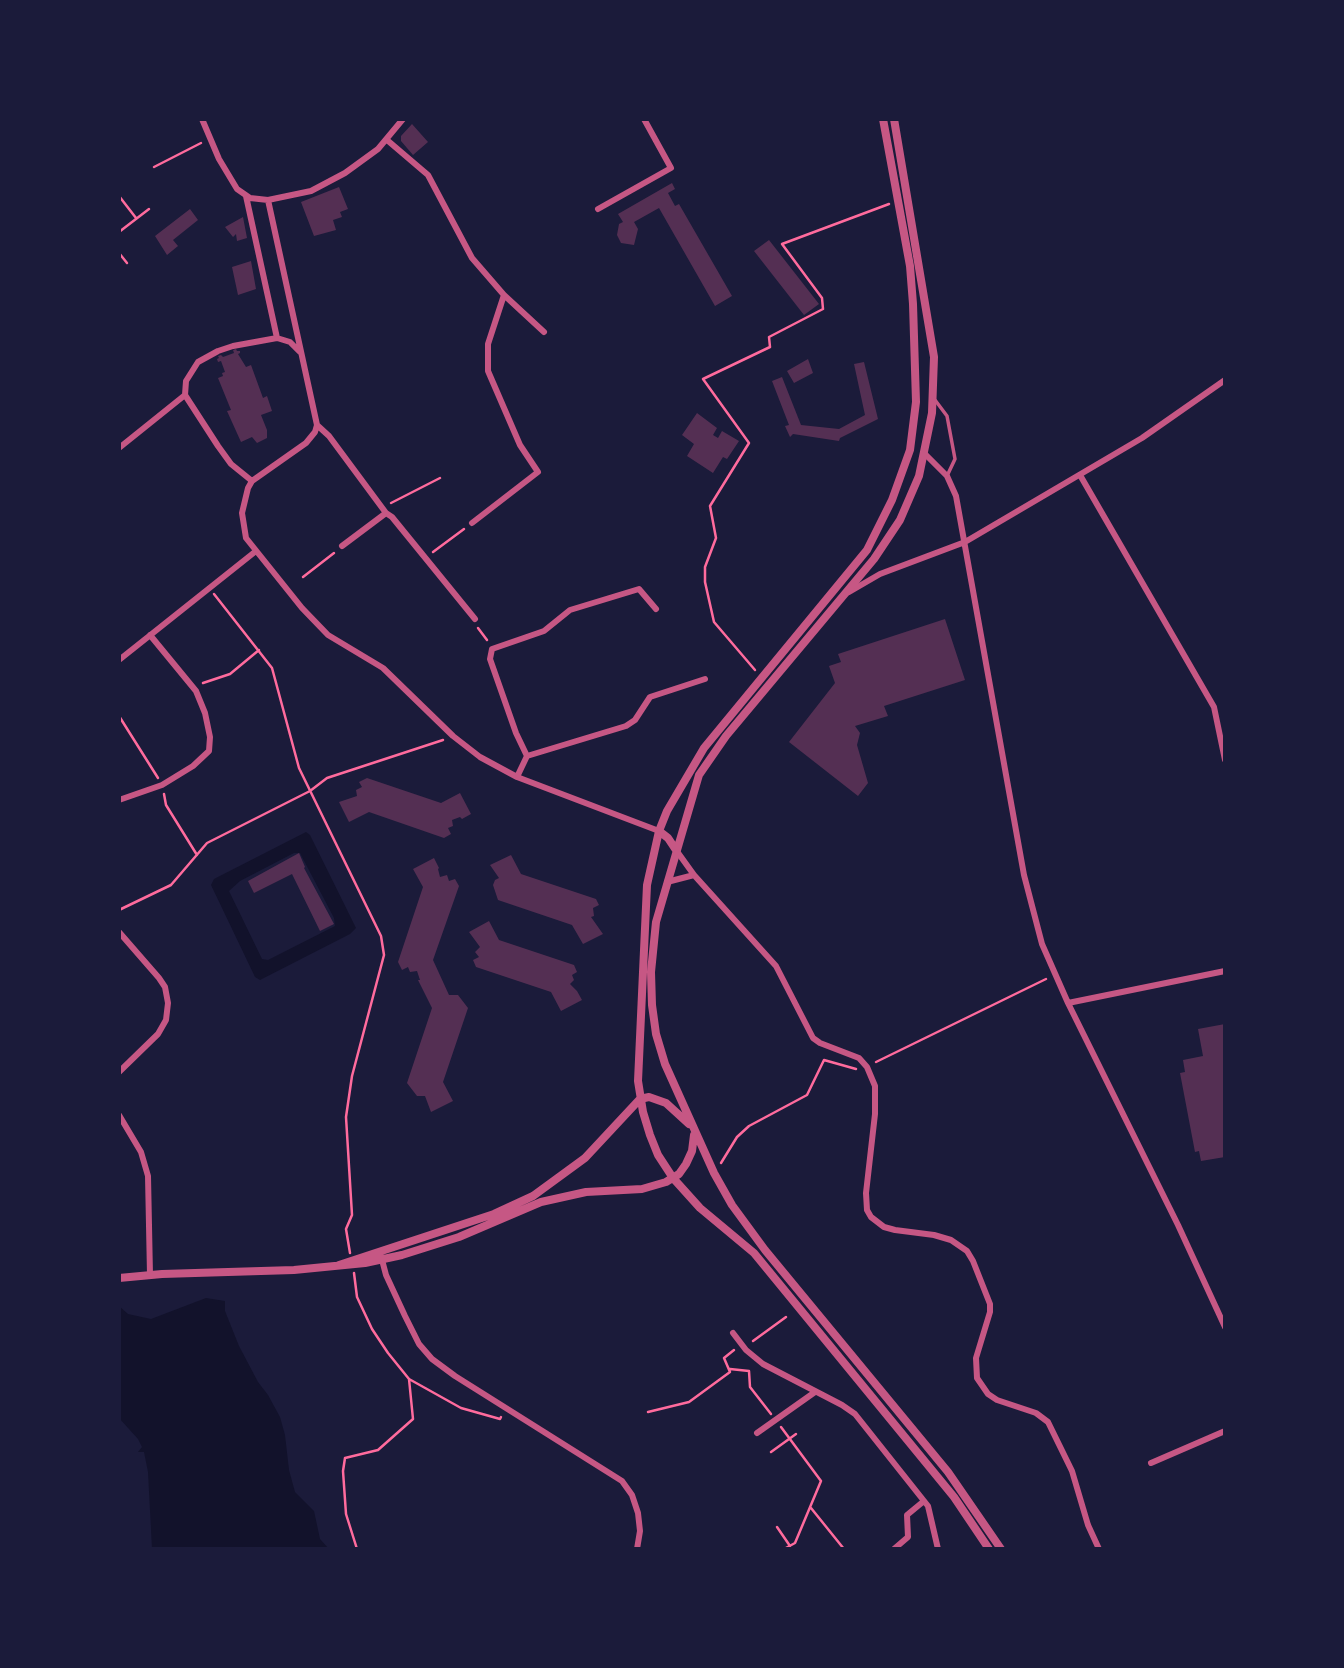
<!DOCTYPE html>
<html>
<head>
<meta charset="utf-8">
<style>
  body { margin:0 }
  #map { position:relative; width:1344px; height:1668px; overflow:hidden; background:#1b1b3a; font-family:Jost,sans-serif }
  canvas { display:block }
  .frame { position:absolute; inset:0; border:121px solid #1b1b3a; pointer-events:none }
</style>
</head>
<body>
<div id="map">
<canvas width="1344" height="1668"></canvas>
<div class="frame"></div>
</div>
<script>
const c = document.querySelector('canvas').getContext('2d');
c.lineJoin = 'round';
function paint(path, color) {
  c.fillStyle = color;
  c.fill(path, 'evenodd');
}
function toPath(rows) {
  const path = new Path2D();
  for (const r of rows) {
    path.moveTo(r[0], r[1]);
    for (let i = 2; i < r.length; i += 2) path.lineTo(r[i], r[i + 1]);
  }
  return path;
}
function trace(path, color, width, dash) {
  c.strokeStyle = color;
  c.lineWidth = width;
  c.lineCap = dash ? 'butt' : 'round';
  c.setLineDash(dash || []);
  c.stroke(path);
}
paint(toPath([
  [306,832,310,835,356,928,350,934,260,980,255,977,211,885,214,879],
  [294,853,300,853,334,918,335,926,268,960,262,959,229,891,240,881],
  [206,1298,225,1301,225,1311,239,1346,258,1382,268,1395,280,1417,285,1435,289,1470,295,1492,314,1511,320,1539,329,1549,152,1549,148,1472,144,1452,138,1452,142,1447,138,1439,119,1418,119,1306,128,1314,151,1319]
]), '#12122b');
paint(toPath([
  [412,124,428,142,413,155,401,141,401,136],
  [672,183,675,189,668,193,675,206,679,204,732,296,715,306,659,208,634,222,638,229,634,245,621,243,617,235,619,224,623,222,618,214],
  [339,187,348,209,340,212,342,217,333,220,336,230,314,236,301,202],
  [190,209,198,220,173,240,178,246,167,255,155,236],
  [243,217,247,238,237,241,236,234,233,237,225,227],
  [769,240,819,304,804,315,754,251],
  [251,261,256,289,238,295,232,267],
  [236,349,237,351,240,351,240,353,238,354,246,367,251,365,263,398,267,396,272,411,261,415,267,430,267,438,257,443,252,437,241,442,227,411,231,410,218,378,223,376,222,373,225,372,221,361,218,362,217,359,219,358,218,356,221,355,223,357,234,353,233,350],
  [808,359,813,373,794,383,787,371],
  [864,362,878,419,840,438,839,441,793,434,790,437,785,426,789,425,772,381,782,377,801,425,839,429,865,415,854,364],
  [697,413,717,428,713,435,718,438,722,431,739,441,727,459,723,457,713,473,687,456,694,444,682,435],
  [945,619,965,680,884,706,888,716,855,726,860,733,857,745,868,783,858,796,789,742,835,683,829,666,841,662,838,654],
  [367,778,441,803,460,793,471,814,462,819,460,817,452,820,453,826,448,828,451,834,444,838,369,812,349,822,339,802,357,796,356,790,362,787,359,782],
  [299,853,305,867,304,868,334,924,320,931,292,874,254,893,248,881],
  [511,855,521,874,596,899,599,905,593,908,594,916,591,917,603,934,583,944,572,925,498,900,493,885,495,880,499,878,490,865],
  [434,858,439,868,438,869,440,877,447,875,449,881,455,879,459,886,433,960,449,995,458,995,468,1008,443,1082,453,1101,431,1112,425,1096,417,1096,407,1083,432,1008,418,980,420,980,417,971,410,972,408,967,402,970,398,962,423,887,413,869],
  [489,921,499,940,574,965,577,972,572,975,574,980,570,984,577,991,582,1000,561,1011,551,992,476,967,473,960,479,957,475,952,480,947,469,932],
  [1225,1024,1225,1157,1201,1161,1199,1151,1195,1152,1180,1073,1185,1072,1183,1060,1203,1056,1198,1029]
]), '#542f53');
trace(toPath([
  [154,167,201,143],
  [119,196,136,218],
  [119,232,149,209],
  [119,253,127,263],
  [391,503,440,478],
  [433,552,464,529],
  [303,577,334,553],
  [214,594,272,668,299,768,381,936,384,955,352,1076,346,1117,352,1215,346,1229,350,1253],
  [478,628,487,640],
  [755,670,714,622,705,582,705,567,716,538,710,506,749,443,703,379,770,347,769,337,823,309,822,298,782,244,889,204],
  [203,683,230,674,259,650],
  [119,716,158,778],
  [164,794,166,805,197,855],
  [119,910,171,885,207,843,310,791,327,778,443,740],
  [876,1062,1046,979],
  [721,1163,737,1137,749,1126,807,1095,824,1060,856,1069],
  [354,1273,357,1297,372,1329,388,1353,409,1379,461,1408,500,1419,501,1417],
  [753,1341,786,1317],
  [730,1369,749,1371,750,1387,771,1414],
  [648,1412,689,1402,730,1372,724,1358,734,1350],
  [781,1427,821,1481,795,1543,784,1549],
  [771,1452,796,1434],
  [811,1508,844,1549],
  [777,1527,790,1546],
  [357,1549,346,1514,343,1471,345,1458,378,1450,413,1419,409,1379]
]), '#ff6b9d', 2.5);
trace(toPath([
  [935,400,947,416,955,459,947,476]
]), '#c65784', 3.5);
trace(toPath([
  [202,119,219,159,237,189,250,198,268,200,311,191,345,173,378,149,403,119],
  [387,140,428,175,472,258,504,295,544,332],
  [246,196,277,338],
  [268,200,317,425],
  [598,209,671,168,644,119],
  [317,425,315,432,306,443,252,481,248,488,242,513,246,538,302,608,328,635,383,668,453,736,480,757,517,777,659,831],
  [317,425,329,436,386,513,342,546],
  [119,448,185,395],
  [925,454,947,476,956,496,1024,875,1042,944,1068,1003,1178,1225,1225,1327],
  [1080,475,1214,707,1225,760],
  [252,481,231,464,218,446,185,395,186,381,198,362,218,351,233,346,277,338,290,342,300,352],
  [386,513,392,517,475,619],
  [472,523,538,472,520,445,488,371,488,344,504,295],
  [849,592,880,574,965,542,1142,438,1225,380],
  [119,660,256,551],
  [527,756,626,726,635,720,650,697,705,679],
  [517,777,527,756,516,733,490,659,492,649,544,631,570,610,639,589,656,609],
  [119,800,162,785,193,766,209,751,210,737,205,713,196,691,150,635],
  [676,850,694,875,776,966,813,1038,820,1043,859,1058,867,1067,875,1086,875,1114,866,1193,867,1210,871,1217,884,1227,895,1230,934,1235,951,1240,967,1251,973,1261,990,1304,990,1312,976,1358,977,1378,988,1394,997,1400,1036,1413,1048,1422,1072,1471,1088,1525,1099,1549],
  [667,882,694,875],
  [119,932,159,978,165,987,168,1003,166,1020,158,1034,119,1072],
  [1068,1003,1225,971],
  [119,1115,141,1152,148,1176,150,1275],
  [381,1256,386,1275,405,1316,419,1344,432,1359,455,1376,622,1481,632,1495,638,1513,640,1531,637,1549],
  [733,1333,746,1350,763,1364,842,1405,855,1414,928,1506,938,1549],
  [757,1433,815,1392],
  [1151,1463,1225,1431],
  [894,1549,908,1537,907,1515,924,1501]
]), '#c65784', 6);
trace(toPath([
  [883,119,910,266,913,304,916,402,910,450,892,500,867,550,704,748,667,811,659,831,647,885,638,1081,643,1112,650,1135,658,1155,673,1178,700,1208,754,1253,954,1497,989,1549],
  [894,119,934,357,932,413,919,476,900,520,874,559,726,736,699,775,656,922,651,972,652,1005,656,1034,665,1064,714,1173,732,1205,765,1250,948,1472,1001,1549],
  [659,831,668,838,676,850],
  [339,1265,494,1214,533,1196,585,1158,640,1099,649,1097,666,1103,689,1124],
  [119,1278,162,1274,294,1270,365,1263,402,1255,459,1237,541,1202,586,1192,642,1189,666,1182,679,1174,686,1164,692,1151,694,1135]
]), '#c65784', 8);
</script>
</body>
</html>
